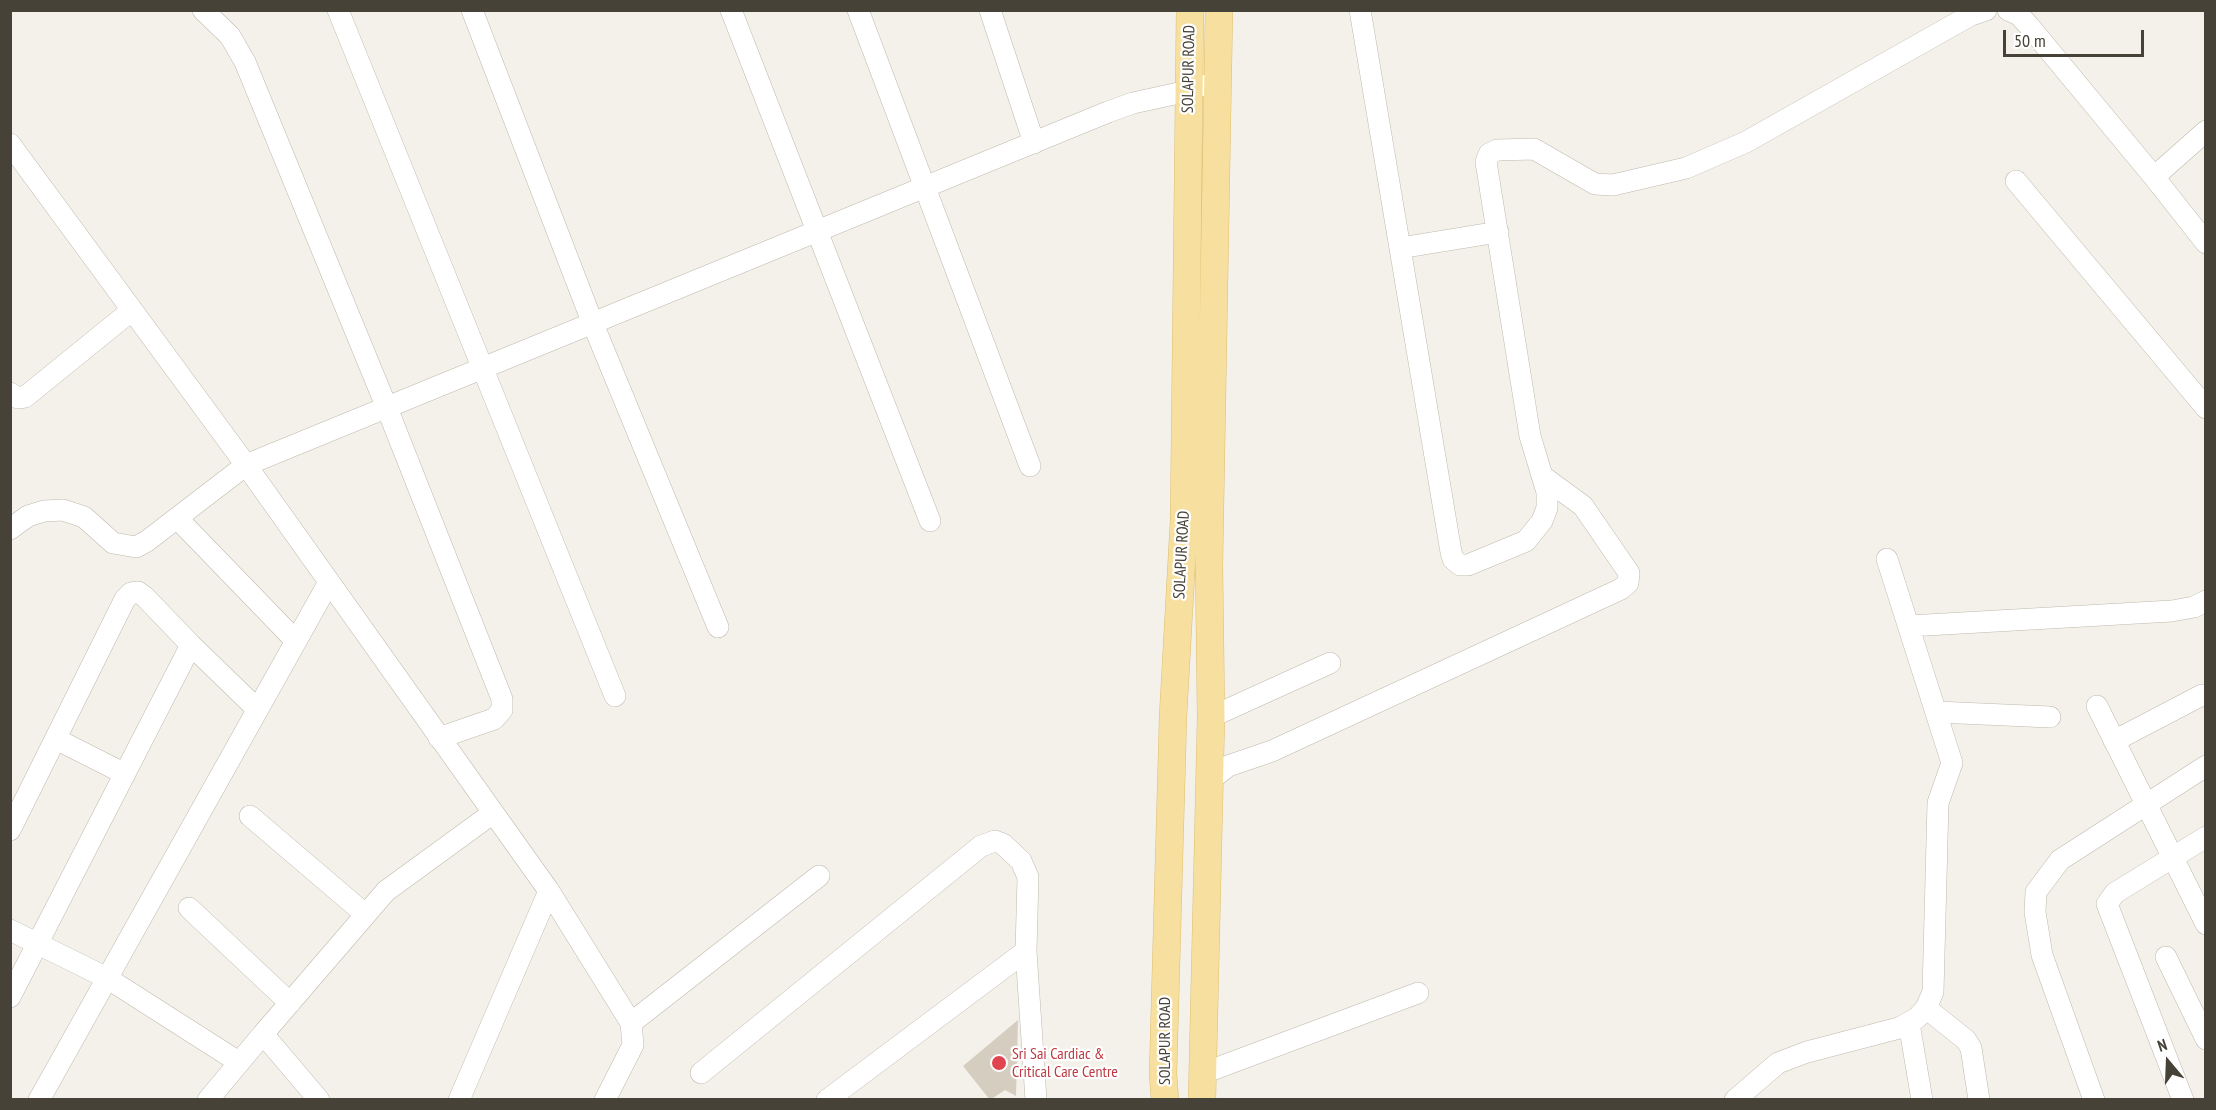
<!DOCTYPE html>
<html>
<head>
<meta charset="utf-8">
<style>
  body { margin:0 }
  #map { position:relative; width:2216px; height:1110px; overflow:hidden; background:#f4f1ea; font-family:"PT Sans Narrow",sans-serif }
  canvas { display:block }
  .frame { position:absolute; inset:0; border:12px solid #474238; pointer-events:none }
  .north { position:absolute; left:2138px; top:1032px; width:60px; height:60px; -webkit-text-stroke:4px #fff; paint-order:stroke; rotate:341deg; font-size:16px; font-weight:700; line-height:24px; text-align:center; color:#474238 }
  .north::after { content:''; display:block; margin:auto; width:21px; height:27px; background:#474238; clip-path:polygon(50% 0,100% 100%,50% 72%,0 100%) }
  .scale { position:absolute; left:2003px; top:30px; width:141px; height:27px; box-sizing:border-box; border:3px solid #474238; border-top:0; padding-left:8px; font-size:18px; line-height:21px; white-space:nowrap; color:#474238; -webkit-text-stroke:4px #fff; paint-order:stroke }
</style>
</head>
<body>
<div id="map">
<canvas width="2216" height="1110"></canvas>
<div class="frame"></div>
<div class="north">N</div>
<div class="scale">50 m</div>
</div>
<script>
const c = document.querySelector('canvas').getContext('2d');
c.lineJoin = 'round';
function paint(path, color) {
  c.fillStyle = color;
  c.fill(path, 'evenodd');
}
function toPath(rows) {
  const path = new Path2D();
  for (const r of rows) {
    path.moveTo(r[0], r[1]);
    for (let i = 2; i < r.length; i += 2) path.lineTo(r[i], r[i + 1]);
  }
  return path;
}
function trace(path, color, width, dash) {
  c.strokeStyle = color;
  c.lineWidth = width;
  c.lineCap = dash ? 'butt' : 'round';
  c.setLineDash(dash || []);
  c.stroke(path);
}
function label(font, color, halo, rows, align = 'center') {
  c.font = font + ' "PT Sans Narrow",sans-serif';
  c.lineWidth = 4.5;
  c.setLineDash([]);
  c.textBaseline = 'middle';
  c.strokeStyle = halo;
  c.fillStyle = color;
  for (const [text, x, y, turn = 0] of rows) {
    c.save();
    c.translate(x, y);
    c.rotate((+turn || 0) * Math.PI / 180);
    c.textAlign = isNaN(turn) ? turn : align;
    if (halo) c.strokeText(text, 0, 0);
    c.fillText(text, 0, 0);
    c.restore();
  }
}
paint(toPath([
  [1018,1020,1016,1096,1005,1090,990,1100,963,1066]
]), '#d5cdc0');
const minor = toPath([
  [203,10,230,36,245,62,387,408,502,699,502,710,494,719,439,738],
  [338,10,615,696],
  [472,10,593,324,718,627],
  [731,10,930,521],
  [858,10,1030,466],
  [990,10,1034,143],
  [1360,10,1451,552,1453,559,1460,565,1468,565,1526,541,1542,521,1547,508,1547,492,1530,436,1486,162,1489,154,1497,150,1534,149,1595,184,1613,185,1686,168,1746,142,1971,15,1986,10],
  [2008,10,2019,15,2029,26,2154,177],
  [2206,131,2154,177,2206,243],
  [10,144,246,465,549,891,631,1023,633,1045,605,1100],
  [2016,181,2206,408],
  [1400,248,1498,232],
  [10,393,18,398,25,397,131,311],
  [177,518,296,641],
  [10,529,28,516,44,511,63,510,84,517,113,543,136,547,147,541,246,465,1108,112,1133,103,1188,91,1188,86,1219,85],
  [1909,626,2172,611,2194,607,2206,601],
  [2097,706,2206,924],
  [1937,712,2050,717],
  [1211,717,1330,663],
  [56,739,125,774],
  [2114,741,2202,695],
  [1209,781,1228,766,1272,751,1621,589,1628,583,1629,573,1583,506,1542,476],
  [250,816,365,914],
  [10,830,125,599,131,593,138,592,145,597,191,645,257,709],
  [189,908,290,1003],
  [10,930,107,978,237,1061],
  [2166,957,2206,1039],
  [10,997,191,645],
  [1926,1008,1966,1040,1971,1048,1979,1100],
  [631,1023,819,876],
  [1909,1023,1922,1100],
  [263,1034,386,891,493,813],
  [701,1073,981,846,995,841,1003,844,1021,861,1028,877,1026,951,1036,1100],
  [1201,1074,1418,993],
  [39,1100,328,584],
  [208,1100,263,1034,319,1100],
  [459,1100,549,891],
  [827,1100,1026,951],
  [1735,1100,1778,1063,1807,1052,1899,1028,1917,1018,1926,1008,1933,992,1938,803,1952,763,1887,559],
  [2094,1100,2042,955,2035,912,2036,892,2060,860,2206,766],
  [2183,1100,2107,904,2115,893,2206,837]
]);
const major = toPath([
  [1165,1100,1163,1074,1173,717,1184,520,1190,10],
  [1202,1100,1211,717,1209,564,1219,10]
]);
trace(minor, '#bfb9ad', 22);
trace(major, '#dcbd6f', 28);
trace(minor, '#fff', 21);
trace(major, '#f7e09f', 27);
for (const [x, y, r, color] of [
  [999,1063,8,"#e0444e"]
]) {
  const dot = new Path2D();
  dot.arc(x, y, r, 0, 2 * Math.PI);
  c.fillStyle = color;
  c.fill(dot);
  trace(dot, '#fff', 2);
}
label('16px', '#474238', '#fff', [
  ["SOLAPUR ROAD",1189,69,-89],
  ["SOLAPUR ROAD",1182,555,-87],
  ["SOLAPUR ROAD",1165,1041,-90]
]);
label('16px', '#be3a42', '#fff', [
  ["Sri Sai Cardiac &",1012,1054],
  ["Critical Care Centre",1012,1072]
], 'left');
</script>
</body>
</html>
